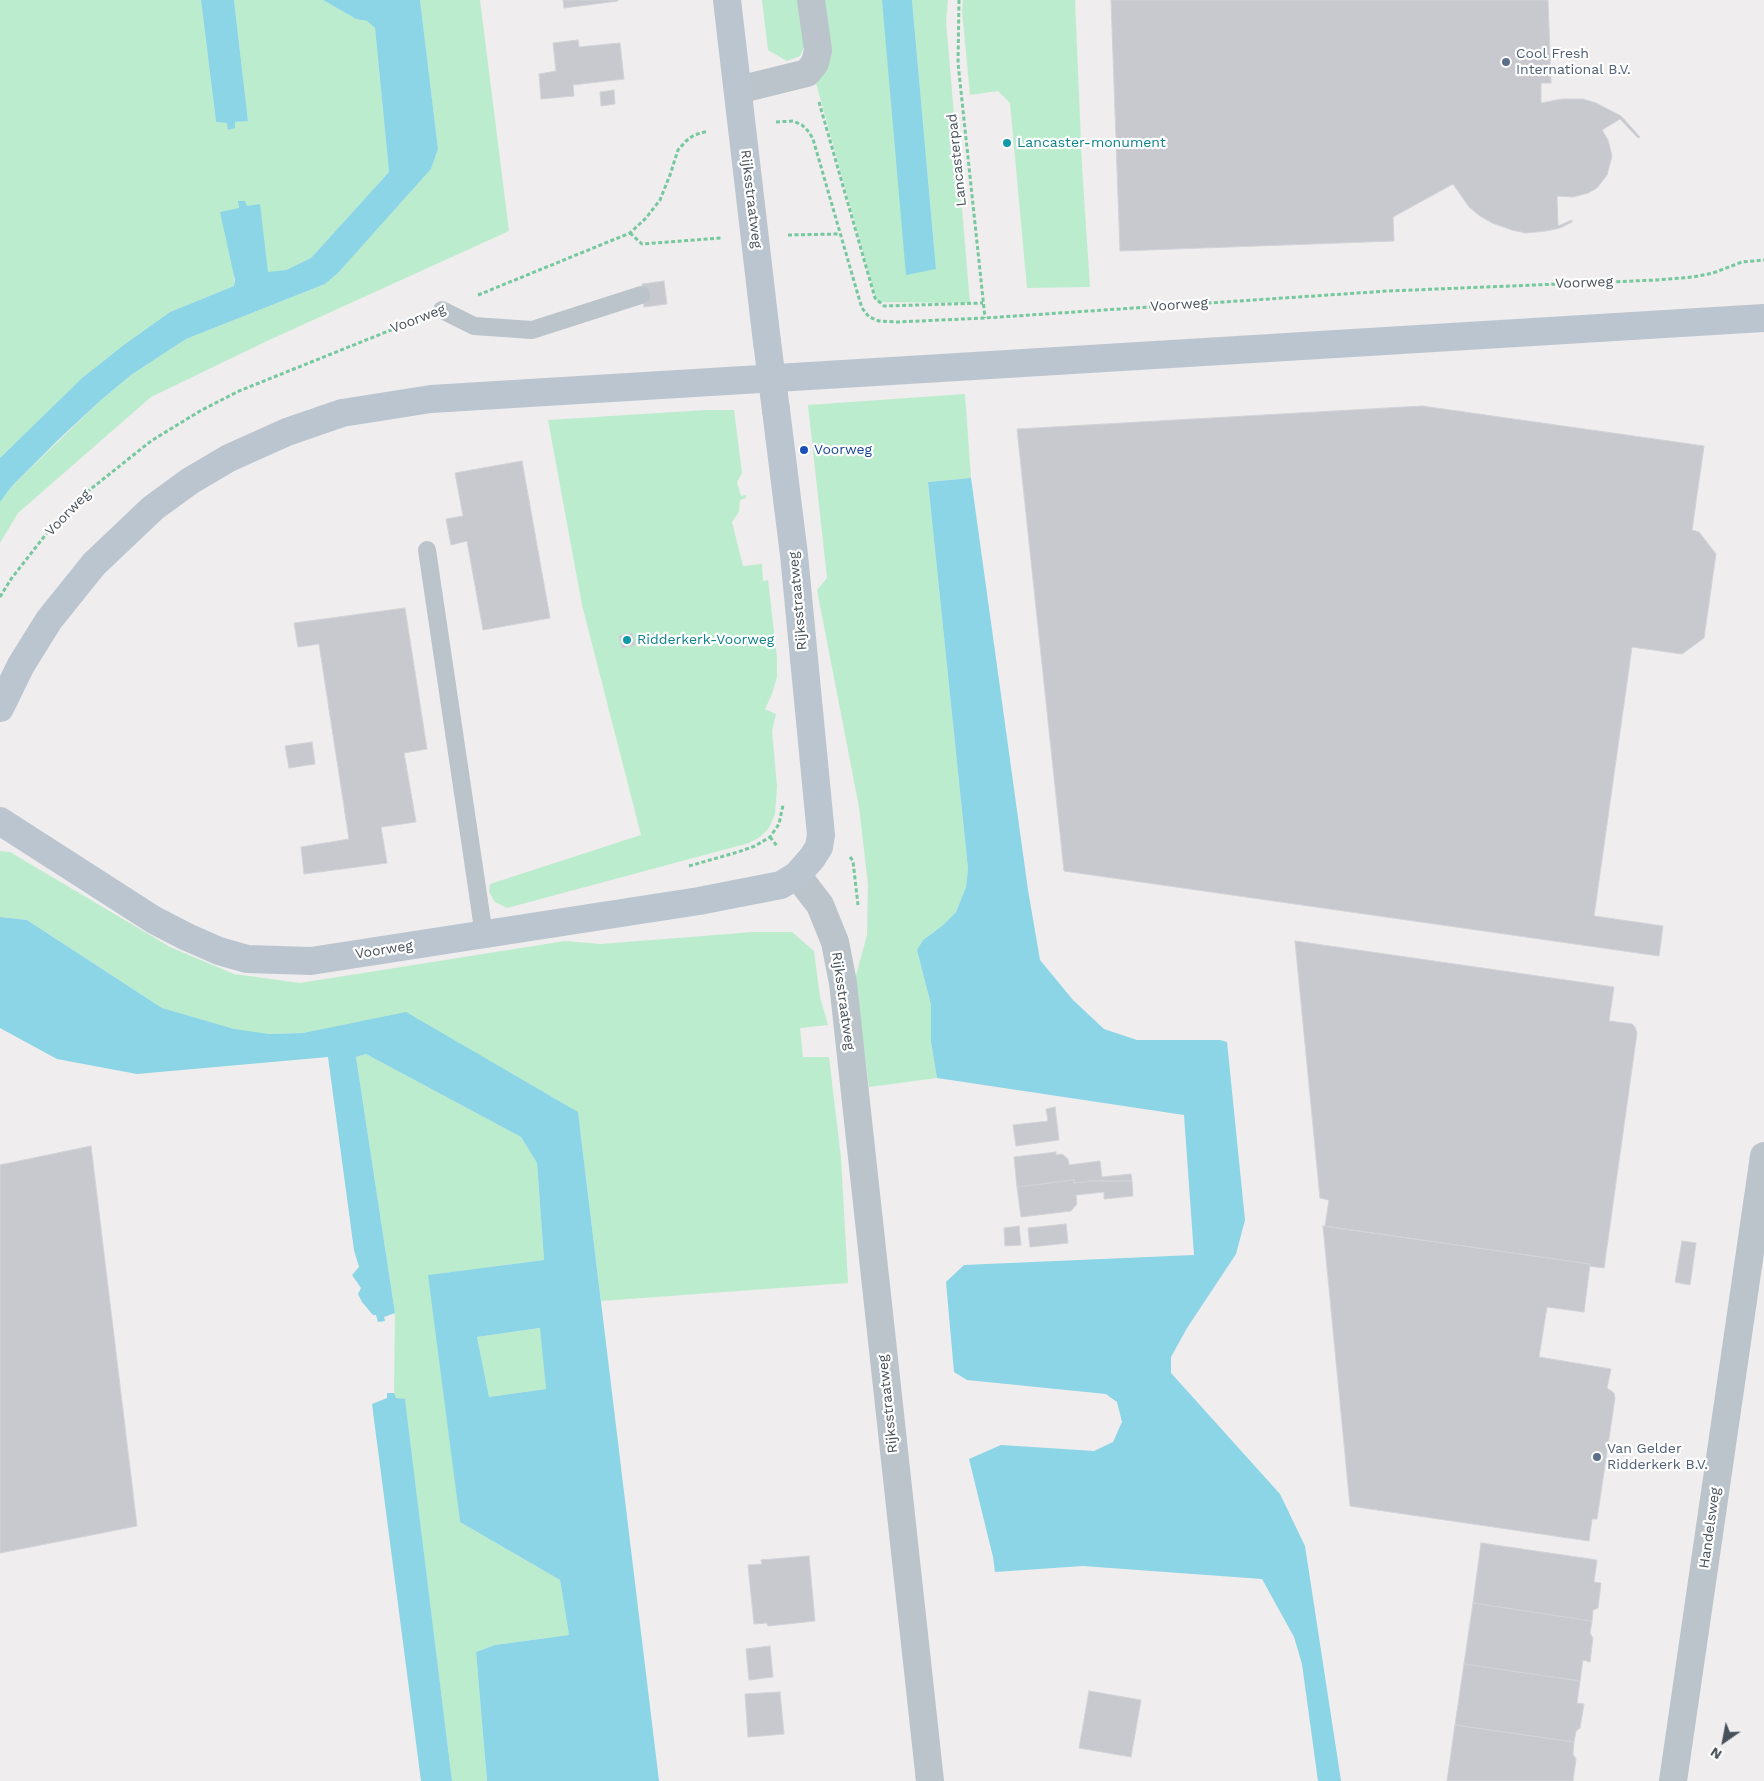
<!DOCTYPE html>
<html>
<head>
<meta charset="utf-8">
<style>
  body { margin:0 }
  #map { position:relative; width:1764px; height:1781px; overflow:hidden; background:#efeded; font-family:"Work Sans",sans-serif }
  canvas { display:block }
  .north { position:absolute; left:1699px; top:1716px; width:50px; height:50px; -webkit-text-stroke:4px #fff; paint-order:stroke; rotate:213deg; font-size:14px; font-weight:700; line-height:20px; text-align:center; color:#465059 }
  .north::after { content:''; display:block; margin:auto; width:18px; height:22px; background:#465059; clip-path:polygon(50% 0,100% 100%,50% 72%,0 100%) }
</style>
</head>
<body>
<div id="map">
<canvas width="1764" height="1781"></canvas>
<div class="north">N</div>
</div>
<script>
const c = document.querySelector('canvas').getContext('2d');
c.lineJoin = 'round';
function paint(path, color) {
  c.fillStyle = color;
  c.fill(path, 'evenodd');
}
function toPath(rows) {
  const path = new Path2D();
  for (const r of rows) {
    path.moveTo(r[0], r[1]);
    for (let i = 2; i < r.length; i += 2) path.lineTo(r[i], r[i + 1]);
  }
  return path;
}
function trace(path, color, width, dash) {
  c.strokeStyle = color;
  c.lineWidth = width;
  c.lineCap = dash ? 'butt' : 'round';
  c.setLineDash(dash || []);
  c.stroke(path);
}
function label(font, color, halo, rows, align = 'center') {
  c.font = font + ' "Work Sans",sans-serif';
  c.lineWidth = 4.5;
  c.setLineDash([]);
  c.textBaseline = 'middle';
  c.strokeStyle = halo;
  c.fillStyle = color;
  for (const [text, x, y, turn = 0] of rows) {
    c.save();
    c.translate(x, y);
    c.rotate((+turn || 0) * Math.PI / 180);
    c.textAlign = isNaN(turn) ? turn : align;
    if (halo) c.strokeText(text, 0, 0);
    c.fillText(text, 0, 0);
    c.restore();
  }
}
paint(toPath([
  [0,0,201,0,216,122,227,123,229,130,235,122,248,121,234,0,323,0,356,19,367,21,375,28,389,172,311,258,286,270,268,273,246,207,239,201,234,286,170,312,125,344,82,378,0,458],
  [420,0,480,0,509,231,267,341,151,397,18,513,0,543,0,502,12,486,101,400,131,375,186,339,325,284,338,273,431,169,438,149],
  [762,0,801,0,806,43,800,56,787,61,768,50],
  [822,0,882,0,885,28,936,269,912,0,948,0,946,21,970,303,877,302,816,83,829,62],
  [963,0,1075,0,1082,166,1090,287,1027,288,1010,103,998,91,970,95,962,11],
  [965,394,971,478,928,482,968,869,966,887,956,912,942,926,923,940,917,950,931,1005,931,1042,937,1078,869,1087,855,979,867,935,868,884,859,807,817,590,827,578,808,405],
  [706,410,734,410,742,473,737,482,741,496,746,495,746,498,740,500,739,512,732,522,743,566,762,564,763,581,768,580,777,658,777,677,772,694,765,709,776,714,772,731,777,786,775,814,769,828,760,837,749,843,507,908,495,902,489,892,490,884,641,835,582,605,548,420],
  [0,851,10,852,170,947,234,974,300,983,565,941,601,944,753,932,792,932,814,951,820,997,828,1025,800,1028,803,1057,829,1057,841,1158,848,1283,601,1301,578,1112,406,1013,303,1033,269,1034,233,1032,162,1008,27,920,0,917],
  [366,1054,521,1137,537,1163,544,1260,429,1275,460,1522,560,1580,569,1635,495,1645,476,1652,487,1781,452,1781,405,1400,396,1398,394,1393,395,1313,356,1057],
  [541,1328,546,1389,489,1397,477,1337]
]), '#bcecce');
paint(toPath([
  [201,0,234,0,248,121,235,122,235,128,231,129,228,130,227,123,216,122],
  [323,0,420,0,438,149,431,169,338,273,325,284,186,339,131,375,101,400,58,440,12,486,0,502,0,458,82,378,125,344,170,312,234,286,235,280,220,212,239,208,238,201,245,201,247,206,260,204,268,272,286,270,311,258,389,172,375,28,367,21,356,19],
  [882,0,912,0,936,269,906,275],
  [971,478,1028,890,1040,960,1073,1000,1104,1029,1137,1040,1220,1040,1227,1042,1245,1220,1236,1254,1187,1328,1171,1357,1171,1373,1280,1494,1305,1546,1341,1781,1318,1781,1302,1664,1294,1637,1262,1579,1083,1566,995,1572,993,1557,969,1459,1001,1445,1094,1451,1113,1442,1122,1422,1117,1402,1106,1394,967,1380,954,1372,946,1282,964,1265,1194,1255,1184,1115,937,1078,931,1042,931,1005,917,950,923,940,942,926,956,912,966,887,968,869,928,482],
  [0,917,27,920,162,1008,234,1029,269,1034,303,1033,406,1012,578,1112,659,1781,487,1781,476,1652,495,1645,569,1635,560,1580,460,1522,428,1275,544,1260,537,1163,521,1137,366,1054,356,1057,395,1313,384,1317,385,1321,378,1322,376,1315,373,1315,362,1302,358,1294,361,1288,352,1275,359,1267,354,1250,328,1057,137,1074,57,1059,0,1028],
  [540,1328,546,1389,489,1397,477,1337],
  [387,1393,394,1393,396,1398,405,1399,452,1781,421,1781,372,1404,387,1398]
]), '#8bd5e6');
const building = toPath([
  [563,0,618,0,618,1,564,8,563,0],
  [1111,0,1548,0,1551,83,1541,83,1541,103,1562,99,1583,99,1596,103,1621,116,1640,137,1638,138,1620,119,1602,130,1608,140,1612,156,1607,175,1597,188,1588,193,1573,197,1557,196,1558,226,1572,220,1572,222,1560,228,1546,231,1526,233,1512,230,1492,223,1480,216,1469,207,1453,184,1393,217,1394,241,1120,251,1111,0],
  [578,40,579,47,620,43,624,79,573,85,574,96,541,99,539,74,556,71,553,43,578,40],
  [614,90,615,104,601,106,600,92,614,90],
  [664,281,667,304,644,307,642,284,664,281],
  [1422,406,1704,446,1692,530,1699,532,1716,554,1704,638,1682,654,1632,647,1594,916,1663,926,1659,956,1064,871,1017,429,1422,406],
  [522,461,550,618,483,630,467,541,451,545,446,519,463,516,455,473,522,461],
  [405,608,427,749,404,753,416,822,381,827,387,863,304,874,301,847,349,839,319,644,298,647,294,623,405,608],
  [632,633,635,645,622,648,619,636,632,633],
  [312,742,315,764,289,768,285,746,312,742],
  [1295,941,1614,987,1609,1021,1632,1024,1635,1027,1637,1033,1604,1268,1589,1266,1590,1264,1325,1226,1329,1200,1320,1198,1295,941],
  [1055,1107,1059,1140,1016,1146,1013,1125,1048,1121,1046,1109,1055,1107],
  [91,1146,137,1526,0,1553,0,1165,91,1146],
  [1056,1152,1056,1155,1062,1154,1068,1159,1069,1165,1100,1161,1102,1177,1131,1174,1132,1181,1091,1181,1074,1183,1074,1180,1017,1187,1014,1157,1056,1152],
  [1074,1180,1074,1183,1091,1181,1132,1181,1133,1196,1104,1199,1104,1192,1076,1195,1077,1204,1071,1211,1021,1217,1017,1187,1074,1180],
  [1066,1224,1068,1243,1030,1247,1028,1228,1066,1224],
  [1019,1226,1021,1245,1005,1246,1004,1228,1019,1226],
  [1323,1226,1590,1264,1584,1312,1547,1307,1539,1357,1611,1369,1607,1388,1614,1393,1615,1398,1597,1519,1592,1519,1589,1541,1350,1506,1323,1226],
  [1682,1241,1696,1243,1690,1285,1675,1282,1682,1241],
  [1481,1543,1597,1560,1594,1582,1601,1583,1598,1608,1593,1610,1592,1621,1473,1603,1481,1543],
  [809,1556,815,1621,768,1626,767,1623,754,1624,748,1565,762,1564,761,1560,809,1556],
  [1473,1603,1592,1621,1590,1633,1593,1638,1590,1662,1583,1660,1580,1681,1464,1664,1473,1603],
  [770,1646,773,1677,749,1680,746,1649,770,1646],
  [1464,1664,1580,1681,1577,1703,1584,1704,1580,1728,1576,1731,1574,1742,1455,1725,1464,1664],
  [1089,1691,1141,1700,1131,1757,1079,1748,1089,1691],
  [780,1692,784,1734,748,1737,745,1694,780,1692],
  [1455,1725,1574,1742,1573,1754,1576,1759,1573,1781,1447,1781,1455,1725]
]);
paint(building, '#c7c9cf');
trace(building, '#d1d3d8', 1);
trace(toPath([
  [959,0,958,63,985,318],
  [819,102,875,298,884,306,983,303],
  [776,122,793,121,802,125,809,132,813,139,858,295,862,308,869,317,879,321,898,322,985,318,1388,291,1657,280,1693,277,1713,273,1742,262,1764,260],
  [630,233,642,244,721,238],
  [788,235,839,234],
  [478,295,630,233,646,218,660,200,670,175,678,150,686,141,694,135,708,131],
  [0,597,11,579,47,533,87,492,151,441,200,411,239,391,416,320],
  [770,837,777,846],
  [850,857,853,861,858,905],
  [689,866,738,852,755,846,770,837,779,824,783,805]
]), '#76c89e', 3, [4, 2.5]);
trace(toPath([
  [442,310,474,326,532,330,641,295],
  [427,550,484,935]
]), '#bcc4cb', 18);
trace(toPath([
  [738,90,807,73,815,63,818,50,811,0],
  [797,875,820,905,835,942,843,983,930,1781],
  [1673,1781,1764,1156]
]), '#bcc4cb', 28);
trace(toPath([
  [727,0,767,342],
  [0,708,21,665,49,620,94,564,153,508,190,481,229,458,287,432,342,413,431,399,1764,318],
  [0,821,154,920,187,937,219,951,247,959,311,961,699,901,781,885,797,875,812,858,819,847,821,835,794,555,776,410]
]), '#bbc5d0', 28);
trace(toPath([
  [767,342,776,410]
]), '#bbc5d0', 28);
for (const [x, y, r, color] of [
  [1506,62,5,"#5c6f8a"],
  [1007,143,5,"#0f9aa8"],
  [804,450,5,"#1a4fb4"],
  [627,640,5,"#0f9aa8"],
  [1597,1457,5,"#5c6f8a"]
]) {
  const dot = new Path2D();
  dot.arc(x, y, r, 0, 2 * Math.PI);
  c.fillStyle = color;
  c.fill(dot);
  trace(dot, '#fff', 2);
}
label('14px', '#4e5e75', '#fff', [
  ["Cool Fresh",1516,54],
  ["International B.V.",1516,70],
  ["Van Gelder",1607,1449],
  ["Ridderkerk B.V.",1607,1465]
], 'left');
label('14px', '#0d838f', '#fff', [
  ["Lancaster-monument",1017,143],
  ["Ridderkerk-Voorweg",637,640]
], 'left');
label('14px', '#465059', '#fff', [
  ["Lancasterpad",957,160,-96],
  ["Rijksstraatweg",751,199,83],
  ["Voorweg",1584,283,-2],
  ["Voorweg",1179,305,-4],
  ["Voorweg",418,319,-21],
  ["Voorweg",68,513,-46],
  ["Rijksstraatweg",798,601,-95],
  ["Voorweg",384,950,-9],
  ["Rijksstraatweg",843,1001,82],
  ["Rijksstraatweg",888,1404,-96],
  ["Handelsweg",1710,1528,-82]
]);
label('14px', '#164399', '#fff', [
  ["Voorweg",814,450]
], 'left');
</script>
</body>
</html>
